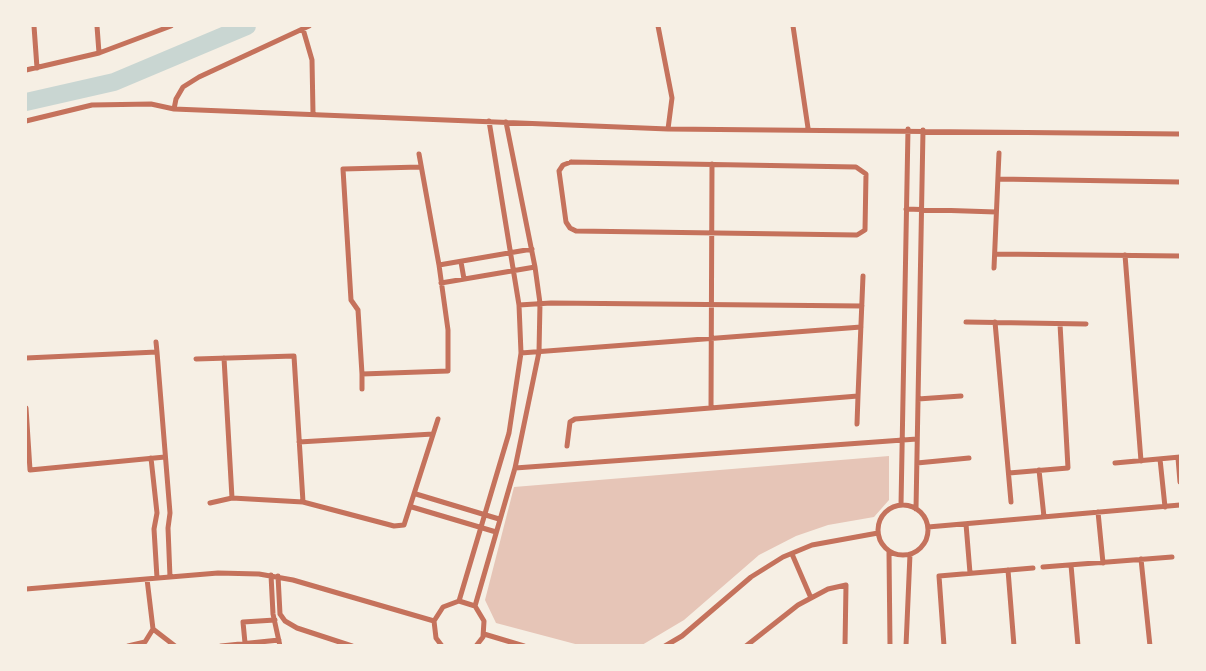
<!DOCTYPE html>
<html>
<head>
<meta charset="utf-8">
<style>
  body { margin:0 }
  #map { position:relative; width:1206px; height:671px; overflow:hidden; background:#f6efe4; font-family:Signika,sans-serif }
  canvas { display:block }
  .frame { position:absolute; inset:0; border:27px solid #f6efe4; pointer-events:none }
</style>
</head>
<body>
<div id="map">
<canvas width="1206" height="671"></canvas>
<div class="frame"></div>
</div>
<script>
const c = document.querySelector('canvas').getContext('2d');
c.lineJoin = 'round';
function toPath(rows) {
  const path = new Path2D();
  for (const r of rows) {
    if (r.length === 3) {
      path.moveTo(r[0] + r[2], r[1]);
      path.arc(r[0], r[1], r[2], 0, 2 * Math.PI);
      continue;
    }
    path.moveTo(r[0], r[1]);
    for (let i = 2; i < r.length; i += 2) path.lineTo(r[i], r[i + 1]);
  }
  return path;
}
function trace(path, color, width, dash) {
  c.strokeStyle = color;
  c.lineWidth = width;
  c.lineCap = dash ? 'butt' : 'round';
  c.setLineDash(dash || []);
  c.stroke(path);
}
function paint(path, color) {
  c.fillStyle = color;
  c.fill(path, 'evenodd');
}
trace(toPath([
  [26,102,114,82,247,26]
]), '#c9d6d2', 18);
paint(toPath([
  [889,456,889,500,874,517,828,525,796,536,759,555,684,620,642,645,579,645,496,623,485,600,514,487]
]), '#e6c5b7');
trace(toPath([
  [34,26,37,68],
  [97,26,99,53],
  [658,26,672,98,668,129],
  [793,26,808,128],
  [303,29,312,60,313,113],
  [26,70,99,53,171,26],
  [174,109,176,99,183,87,199,77,309,26],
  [26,121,92,105,151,104,174,109,668,129,1180,134],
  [419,154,439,265,448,330,448,371,362,374,358,310,351,300,343,169,420,167],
  [571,162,856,167,866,174,865,230,857,235,576,231,570,228,566,222,559,171,563,165,571,162],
  [998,179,1180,182],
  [906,209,996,212],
  [995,254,1180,256],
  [1125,255,1141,461],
  [461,262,464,279],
  [439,265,532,249],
  [994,268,999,153],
  [441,283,535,267],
  [519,305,551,303,862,306],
  [966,322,1086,324],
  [995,322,1011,502],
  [156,342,157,352],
  [521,353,861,327],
  [26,358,157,352,170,513,168,528,170,577],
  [224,358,232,498],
  [196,359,294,356,303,502],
  [362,374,362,389],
  [918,399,961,396],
  [26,408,30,470,165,457],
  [711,408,712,164],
  [857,424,858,396],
  [299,442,433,434],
  [567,446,570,422,575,419,858,396,863,276],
  [151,458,157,513,154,529,157,578],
  [1178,458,1180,482],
  [1160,459,1165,507],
  [917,463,969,458],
  [1115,463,1180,457],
  [515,468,917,439],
  [1039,470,1044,517],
  [1009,473,1068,468,1060,324],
  [416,494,499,519],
  [210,503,232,498,303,502,394,526,404,525,438,419],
  [901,505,908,129],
  [903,530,25],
  [412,507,496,532],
  [916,509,923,130],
  [1098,512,1103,563],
  [966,524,970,573],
  [928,527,1180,505],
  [889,552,890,646],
  [792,554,811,598],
  [1141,559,1150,646],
  [1071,565,1078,646],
  [1043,567,1172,557],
  [1008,570,1014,646],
  [271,575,273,614,280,646],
  [278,576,280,614,285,621,297,628,352,646],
  [26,589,218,573,259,574,293,580,434,621],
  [459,601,509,433,521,353,519,305,489,121],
  [475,606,515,468,539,352,540,303,535,267,506,122],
  [153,629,175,646],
  [484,634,524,646],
  [245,643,243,622,275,620],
  [128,646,145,642,153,629,147,579],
  [221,646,279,640],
  [442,646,436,638,434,621,443,607,459,601,475,606,484,621,483,637,476,646],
  [665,646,682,636,751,577,783,557,812,545,878,533],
  [746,646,798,605,828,589,846,585,845,646],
  [906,646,910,554],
  [944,646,939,576,1033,568]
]), '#c5725c', 5);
</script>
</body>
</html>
